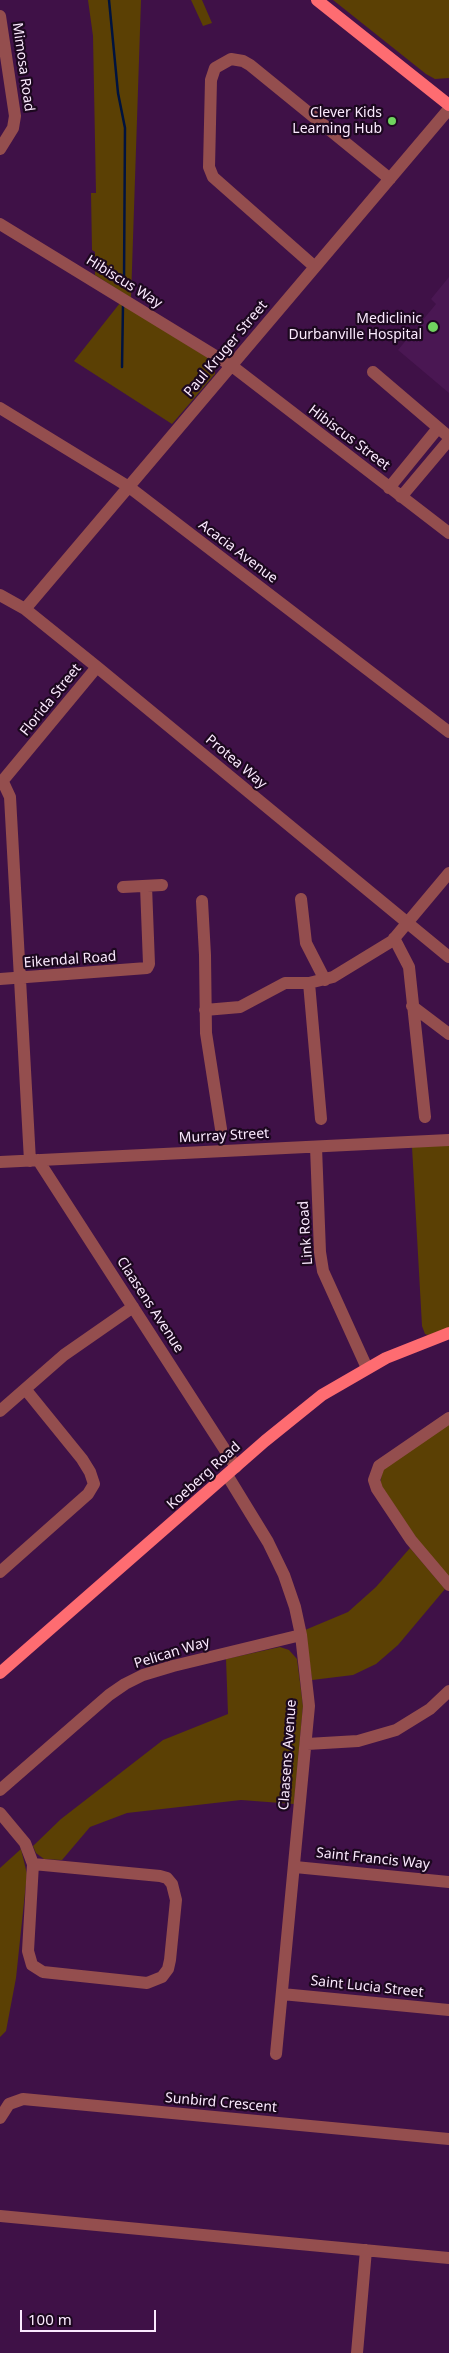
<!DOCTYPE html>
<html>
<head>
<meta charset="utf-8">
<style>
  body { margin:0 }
  #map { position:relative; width:449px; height:2353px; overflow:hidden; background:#3f1147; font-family:"Noto Sans",sans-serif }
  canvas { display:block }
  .scale { position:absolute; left:20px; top:2310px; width:136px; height:22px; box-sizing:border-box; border:2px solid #fbeafe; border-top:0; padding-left:6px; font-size:15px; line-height:18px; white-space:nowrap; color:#fbeafe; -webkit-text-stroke:4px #1c081f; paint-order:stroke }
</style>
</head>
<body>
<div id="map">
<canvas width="449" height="2353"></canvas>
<div class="scale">100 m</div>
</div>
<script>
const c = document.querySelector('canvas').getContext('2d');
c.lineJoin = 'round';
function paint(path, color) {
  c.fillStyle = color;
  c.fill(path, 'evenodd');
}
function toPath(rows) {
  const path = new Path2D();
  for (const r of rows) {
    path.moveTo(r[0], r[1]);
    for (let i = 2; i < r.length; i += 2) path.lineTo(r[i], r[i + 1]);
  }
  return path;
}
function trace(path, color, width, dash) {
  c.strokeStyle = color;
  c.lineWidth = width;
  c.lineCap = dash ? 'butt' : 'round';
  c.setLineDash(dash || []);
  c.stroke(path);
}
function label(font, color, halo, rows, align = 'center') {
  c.font = font + ' "Noto Sans",sans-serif';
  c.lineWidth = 4.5;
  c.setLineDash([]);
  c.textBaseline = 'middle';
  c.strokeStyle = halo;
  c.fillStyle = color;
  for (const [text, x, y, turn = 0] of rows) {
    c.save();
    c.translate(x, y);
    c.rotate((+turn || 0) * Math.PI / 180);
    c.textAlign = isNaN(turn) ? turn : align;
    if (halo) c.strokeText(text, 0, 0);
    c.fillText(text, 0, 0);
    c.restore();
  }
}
paint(toPath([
  [449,277,449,393,398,350,436,304,431,299]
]), '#4a1753');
paint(toPath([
  [88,0,141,0,131,298,95,275,95,252,92,250,91,193,96,193,93,36],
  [191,0,202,0,212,23,203,26],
  [333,0,449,0,449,78,435,79,426,74],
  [120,303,210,359,215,369,215,374,172,424,74,361],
  [449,1145,449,1328,428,1335,425,1334,422,1326,412,1147],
  [449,1424,449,1578,425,1551,380,1484,383,1469],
  [410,1548,445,1589,398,1645,376,1664,353,1675,312,1680,305,1630,348,1612,376,1587],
  [280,1647,289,1650,297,1659,303,1706,294,1804,241,1800,127,1813,90,1827,62,1860,44,1859,36,1853,33,1846,61,1819,163,1740,228,1714,226,1659],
  [21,1849,27,1874,16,1978,6,2031,0,2037,0,1868]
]), '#5b4004');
trace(toPath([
  [109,0,118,93,125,128,124,282],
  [122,367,123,305]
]), '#00133f', 2.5);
trace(toPath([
  [0,16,15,116,13,128,0,149],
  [0,224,232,366,449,533],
  [315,267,213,177,209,167,211,80,215,68,231,59,243,61,250,65,390,179],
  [373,372,449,437],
  [0,408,129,487,449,732],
  [389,488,438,428],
  [401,497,449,440],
  [0,595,25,609,97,667,449,957],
  [25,609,449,109],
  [3,782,10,797,30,1161],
  [0,784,97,667],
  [123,887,162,885],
  [301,899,306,943,325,980],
  [202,901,205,955,206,1033,221,1129],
  [394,938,409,967,425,1117],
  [0,979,147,968,149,964,146,886],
  [309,983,321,1119],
  [412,1006,449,1034],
  [205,1010,240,1007,285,983,309,983,333,977,392,941,449,873],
  [316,1147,320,1252,323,1271,367,1368],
  [38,1160,236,1467],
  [0,1162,449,1140],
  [0,1411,64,1355,133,1307],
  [449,1418,379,1466,374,1480,377,1489,411,1540,449,1585],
  [227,1475,268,1542,284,1575,295,1607,301,1635,309,1706,276,2054],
  [0,1572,88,1494,94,1484,90,1472,82,1459,26,1390],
  [307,1744,358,1741,396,1730,430,1709,449,1691],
  [0,1790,109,1695,125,1684,143,1675,173,1666,301,1635],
  [0,1813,25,1843,33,1864,28,1951,32,1965,43,1972,147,1983,162,1977,168,1969,170,1960,176,1900,172,1884,167,1878,160,1876,33,1864],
  [295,1867,449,1882],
  [282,1994,449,2010],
  [0,2118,9,2104,23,2099,449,2139],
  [0,2216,449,2258],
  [357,2353,366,2250]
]), '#944e4e', 12);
trace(toPath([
  [317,0,449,105],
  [0,1673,265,1441,322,1395,386,1358,449,1333]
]), '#fe6c71', 12);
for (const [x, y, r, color] of [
  [392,121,5,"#70d35f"],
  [433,327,6,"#70d35f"]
]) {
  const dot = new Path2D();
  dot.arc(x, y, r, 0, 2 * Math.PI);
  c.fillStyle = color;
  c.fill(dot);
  trace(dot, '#1c081f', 2);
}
label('14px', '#fbeafe', '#1c081f', [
  ["Mimosa Road",23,67,82],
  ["Hibiscus Way",124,282,32],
  ["Paul Kruger Street",226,349,-50],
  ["Hibiscus Street",349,438,37],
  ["Acacia Avenue",238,552,37],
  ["Florida Street",51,700,-51],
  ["Protea Way",236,762,40],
  ["Eikendal Road",70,960,-4],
  ["Murray Street",224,1136,-3],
  ["Link Road",306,1233,-94],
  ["Claasens Avenue",150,1305,57],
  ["Koeberg Road",204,1476,-42],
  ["Pelican Way",172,1653,-17],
  ["Claasens Avenue",288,1755,-86],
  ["Saint Francis Way",373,1859,6],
  ["Saint Lucia Street",367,1987,6],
  ["Sunbird Crescent",221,2103,5]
]);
label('14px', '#fbeafe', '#1c081f', [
  ["Clever Kids",382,113],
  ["Learning Hub",382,129],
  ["Mediclinic",422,319],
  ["Durbanville Hospital",422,335]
], 'right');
</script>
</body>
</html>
